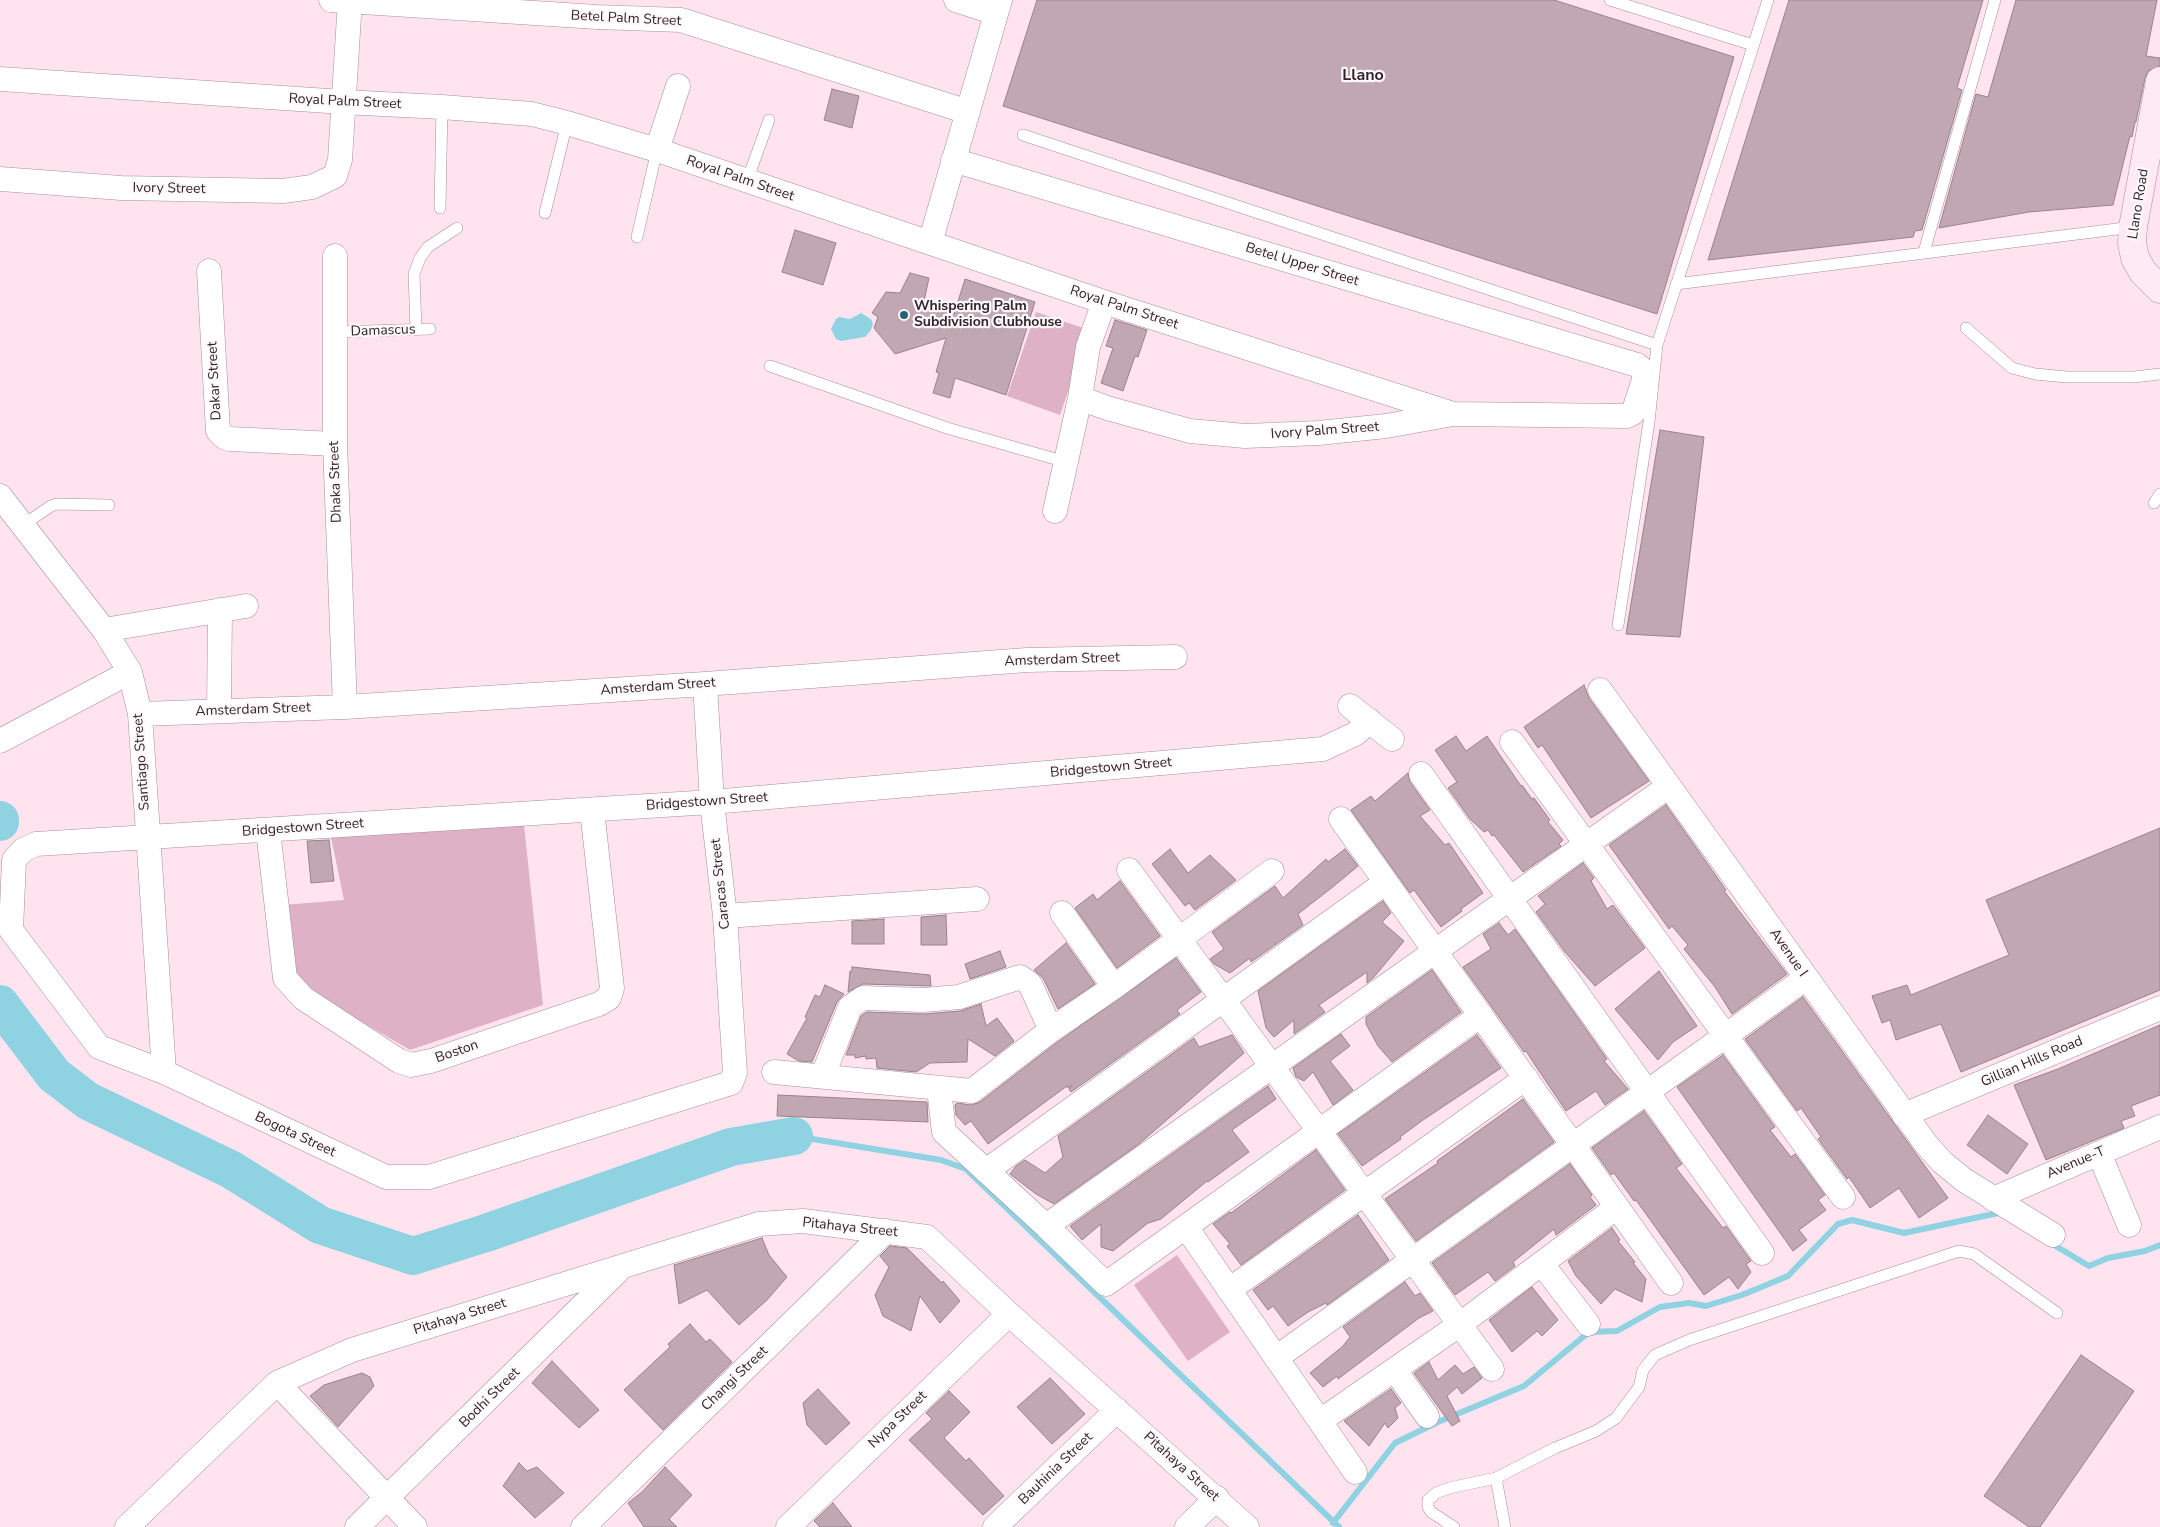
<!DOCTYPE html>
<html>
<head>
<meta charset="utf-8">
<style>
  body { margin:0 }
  canvas { display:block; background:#ffe4f0 }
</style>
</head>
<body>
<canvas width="2160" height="1527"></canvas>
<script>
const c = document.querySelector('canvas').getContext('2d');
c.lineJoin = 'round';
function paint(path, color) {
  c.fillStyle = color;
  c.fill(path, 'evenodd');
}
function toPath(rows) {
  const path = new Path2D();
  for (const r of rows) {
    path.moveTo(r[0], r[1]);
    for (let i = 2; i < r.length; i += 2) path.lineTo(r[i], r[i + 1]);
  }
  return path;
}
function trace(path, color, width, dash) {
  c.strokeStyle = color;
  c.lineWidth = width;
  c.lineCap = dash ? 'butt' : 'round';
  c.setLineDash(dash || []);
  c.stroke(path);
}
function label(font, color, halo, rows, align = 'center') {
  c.font = font + ' "Nunito Sans",sans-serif';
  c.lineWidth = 4.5;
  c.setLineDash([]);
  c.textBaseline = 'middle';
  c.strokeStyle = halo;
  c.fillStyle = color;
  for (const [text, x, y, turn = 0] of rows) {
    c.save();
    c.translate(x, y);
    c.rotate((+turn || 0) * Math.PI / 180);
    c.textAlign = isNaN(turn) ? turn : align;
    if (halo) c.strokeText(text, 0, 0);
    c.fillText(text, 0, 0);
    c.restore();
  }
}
paint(toPath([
  [1036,312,1089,330,1060,415,1007,396],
  [524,825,543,1005,410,1050,297,984,283,905,344,900,331,837],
  [1177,1255,1230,1332,1188,1361,1134,1285]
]), '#deb1c6');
paint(toPath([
  [861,313,871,319,873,324,871,330,865,337,841,341,836,339,831,329,836,319,839,317,850,319]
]), '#8fd2e1');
trace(toPath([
  [794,1136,941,1160,966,1169,1339,1527],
  [2049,1242,2089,1266,2108,1258,2145,1251,2160,1245],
  [1333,1523,1395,1443,1438,1422,1524,1386,1589,1332,1617,1331,1660,1307,1689,1303,1706,1306,1742,1295,1788,1276,1838,1224,1852,1220,1904,1233,2003,1212]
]), '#8fd2e1', 6);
trace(toPath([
  [0,820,0,822],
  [0,1004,54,1075,88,1101,230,1169,320,1225,413,1256,486,1233,731,1147,794,1136]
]), '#8fd2e1', 38);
const building = toPath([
  [1037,0,1554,0,1734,57,1657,314,1003,106,1037,0],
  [1789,0,1983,0,1957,88,1962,90,1922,230,1915,231,1913,237,1708,260,1789,0],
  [2016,0,2157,0,2146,56,2160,58,2160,66,2148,71,2145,78,2136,122,2135,122,2132,137,2130,136,2113,205,2029,212,1939,228,1976,94,1988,97,2016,0],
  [832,89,859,96,852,128,824,120,832,89],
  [795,230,836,243,823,285,782,272,795,230],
  [910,273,929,278,924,301,954,314,965,279,1035,302,1006,395,955,378,950,398,933,393,939,373,936,372,946,338,895,354,874,328,878,317,872,313,886,292,900,293,910,273],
  [1115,320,1147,330,1138,357,1135,356,1123,391,1101,383,1113,348,1106,346,1115,320],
  [1660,430,1704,437,1680,637,1626,634,1660,430],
  [1584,685,1589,698,1649,781,1591,818,1542,745,1538,748,1524,727,1584,685],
  [1456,736,1466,751,1487,736,1521,786,1522,785,1532,799,1534,798,1550,820,1548,822,1563,840,1559,844,1561,846,1523,872,1494,835,1492,836,1488,830,1484,832,1470,819,1448,788,1457,782,1435,750,1456,736],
  [1408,773,1410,782,1430,810,1420,816,1445,845,1449,843,1483,893,1461,909,1462,911,1441,927,1414,890,1410,893,1351,810,1371,796,1375,801,1408,773],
  [1666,805,1726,890,1724,891,1787,974,1732,1014,1715,987,1684,949,1688,945,1672,926,1669,929,1609,845,1666,805],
  [2160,828,2160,990,1961,1072,1941,1024,1896,1040,1890,1020,1882,1023,1872,996,1907,985,1911,995,2009,955,1986,900,2160,828],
  [329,840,334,881,311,883,307,841,329,840],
  [1170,849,1188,873,1210,855,1236,880,1195,910,1189,903,1185,906,1152,864,1170,849],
  [1345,849,1358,866,1334,886,1298,914,1303,925,1251,962,1250,958,1230,973,1214,964,1210,959,1224,949,1212,932,1275,886,1283,898,1326,859,1328,862,1345,849],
  [1583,863,1594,878,1591,881,1607,909,1613,905,1645,948,1595,986,1565,952,1536,912,1545,904,1538,896,1583,863],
  [1120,881,1160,936,1117,968,1075,908,1093,894,1097,900,1120,881],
  [1383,901,1391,913,1382,922,1404,941,1374,977,1367,983,1367,972,1319,1005,1325,1012,1294,1034,1294,1020,1274,1037,1266,1028,1258,991,1383,901],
  [946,915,947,945,921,945,921,917,946,915],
  [884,919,884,944,852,944,852,921,884,919],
  [1499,923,1508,935,1515,929,1607,1059,1604,1061,1628,1089,1605,1105,1596,1091,1566,1111,1537,1068,1526,1051,1524,1052,1463,967,1491,949,1483,934,1499,923],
  [1066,943,1095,984,1058,1009,1043,978,1034,970,1066,943],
  [1000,951,1006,967,970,979,965,964,1000,951],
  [1176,958,1201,992,1177,1010,1180,1014,1071,1092,1069,1089,1072,1085,1068,1088,1067,1086,988,1144,971,1121,965,1125,956,1115,955,1105,957,1103,971,1105,980,1102,1059,1041,1176,958],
  [852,967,930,975,931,986,863,984,848,992,850,971,852,971,852,967],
  [1432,970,1461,1012,1392,1062,1378,1046,1366,1024,1366,1017,1432,970],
  [1659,971,1697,1026,1673,1042,1658,1060,1615,1009,1659,971],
  [825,985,844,994,837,1002,812,1062,799,1061,787,1054,807,1018,805,1017,815,995,820,997,825,985],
  [1803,997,1948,1198,1919,1218,1899,1188,1870,1208,1849,1177,1847,1179,1818,1139,1821,1137,1801,1108,1797,1111,1745,1039,1803,997],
  [981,1004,986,1026,997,1018,1014,1041,995,1056,968,1039,967,1062,930,1063,916,1072,877,1068,876,1058,866,1059,866,1056,855,1058,855,1055,846,1055,861,1016,867,1012,924,1014,960,1011,981,1004],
  [2160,1025,2160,1095,2131,1106,2135,1116,2121,1121,2124,1128,2046,1160,2014,1085,2058,1069,2160,1025],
  [1341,1034,1350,1046,1330,1061,1353,1090,1333,1105,1313,1072,1304,1081,1296,1077,1293,1068,1341,1034],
  [1232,1035,1244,1053,1139,1144,1054,1204,1036,1194,1010,1174,1016,1166,1025,1160,1045,1173,1063,1157,1058,1136,1194,1038,1199,1047,1232,1035],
  [1477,1035,1501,1068,1423,1120,1400,1137,1401,1139,1362,1166,1338,1134,1477,1035],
  [1723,1055,1775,1127,1770,1130,1791,1157,1795,1154,1825,1195,1818,1200,1826,1210,1799,1230,1807,1240,1793,1251,1677,1087,1723,1055],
  [1268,1086,1276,1099,1232,1130,1249,1152,1208,1182,1207,1181,1161,1219,1148,1223,1113,1251,1101,1247,1101,1224,1082,1240,1070,1226,1268,1086],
  [778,1095,927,1102,928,1122,777,1116,778,1095],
  [1523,1099,1554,1142,1416,1241,1385,1199,1438,1163,1437,1161,1523,1099],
  [1644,1111,1682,1164,1676,1168,1723,1228,1726,1226,1751,1261,1746,1264,1751,1272,1738,1289,1729,1277,1704,1295,1636,1200,1634,1201,1614,1173,1611,1175,1592,1148,1644,1111],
  [1988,1115,2028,1144,2007,1174,1967,1145,1988,1115],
  [1316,1150,1345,1190,1241,1265,1227,1246,1230,1244,1213,1224,1230,1212,1231,1213,1316,1150],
  [1570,1164,1592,1195,1590,1197,1596,1205,1556,1235,1554,1229,1513,1262,1515,1266,1495,1281,1488,1272,1455,1295,1432,1263,1570,1164],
  [1358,1215,1389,1260,1327,1305,1326,1303,1308,1312,1288,1326,1273,1306,1268,1310,1253,1290,1358,1215],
  [1612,1228,1620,1240,1618,1241,1635,1262,1633,1263,1646,1279,1642,1302,1615,1289,1601,1304,1576,1276,1568,1261,1612,1228],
  [762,1238,769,1255,787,1277,767,1300,739,1325,707,1290,679,1304,674,1265,762,1238],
  [890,1246,907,1248,942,1283,943,1281,960,1301,940,1323,920,1296,911,1331,883,1316,875,1295,889,1267,880,1256,890,1246],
  [1405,1282,1415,1296,1420,1293,1433,1311,1419,1318,1338,1379,1337,1376,1323,1387,1310,1373,1343,1346,1350,1337,1343,1327,1405,1282],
  [1532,1287,1558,1320,1542,1336,1537,1331,1512,1352,1489,1320,1532,1287],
  [690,1324,706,1342,710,1339,732,1362,663,1430,624,1390,670,1347,668,1344,690,1324],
  [2081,1355,2134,1391,2040,1527,2029,1527,1984,1496,2081,1355],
  [552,1361,599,1410,579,1428,532,1383,552,1361],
  [1429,1362,1438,1380,1455,1365,1463,1374,1474,1367,1482,1378,1462,1394,1457,1387,1447,1396,1460,1421,1452,1426,1414,1373,1429,1362],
  [362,1373,370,1377,374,1386,338,1427,310,1396,324,1385,362,1373],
  [1050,1378,1085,1414,1052,1444,1017,1407,1050,1378],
  [818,1389,850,1423,826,1445,807,1425,803,1403,818,1389],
  [1391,1389,1401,1403,1395,1408,1398,1418,1388,1428,1385,1423,1369,1446,1344,1421,1391,1389],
  [949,1391,970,1412,944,1438,966,1461,969,1458,1004,1496,983,1515,909,1440,932,1419,926,1413,949,1391],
  [519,1463,527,1471,537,1467,564,1493,535,1518,503,1486,519,1463],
  [665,1467,692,1495,669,1519,677,1527,644,1527,628,1503,642,1492,665,1467],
  [833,1503,852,1527,820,1527,814,1521,833,1503]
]);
paint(building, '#c0a7b2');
trace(building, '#9a828d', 1);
const service = toPath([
  [1610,0,1753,45],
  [1023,135,1657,345],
  [747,181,769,120],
  [440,208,442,107],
  [545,213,567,123],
  [637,237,657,150],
  [1924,252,1995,0],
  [1676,284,2133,227],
  [1966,328,2012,368,2035,374,2067,377,2134,377,2160,374],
  [416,329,414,274,420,258,428,247,457,228],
  [336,332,430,329],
  [770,366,947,428,1066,462],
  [2154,503,2160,494],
  [23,525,51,506,57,504,109,505],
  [1618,625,1649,422,1657,345,1768,0],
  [1496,1478,1505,1527],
  [1454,1527,1431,1512,1428,1507,1428,1500,1436,1493,1449,1488,1496,1478,1555,1448,1596,1431,1616,1418,1639,1387,1643,1370,1655,1355,1689,1340,1959,1251,1974,1254,2057,1313]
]);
const minor = toPath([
  [331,0,597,17,681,20,968,112],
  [956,0,996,13],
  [0,79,343,102,442,107,532,114,567,123,657,150,1104,302,1453,414],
  [657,150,678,86],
  [953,160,1637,365,1642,369,1645,377,1633,413,1627,416,1453,414,1386,426,1319,433,1245,436,1190,431,1107,408,1080,398],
  [0,179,121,188,283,191,312,187,335,176,340,160,350,0],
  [930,243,1000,0],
  [335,256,335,444,345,707],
  [209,271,218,431,224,437,230,439,335,444],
  [0,496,104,630,130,672,140,714,164,1072],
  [1055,511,1080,398,1088,347,1104,302],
  [104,630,246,606],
  [705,684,712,802,725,916,735,1073,731,1083,429,1177,386,1177,164,1072,99,1047,11,930,14,860,23,850,36,844,712,802,1323,749,1355,734,1370,721],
  [1600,690,1926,1144,1942,1162,1964,1180,2053,1235],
  [1350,706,1392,739],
  [219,711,220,610],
  [140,714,345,707,705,684,1027,660,1175,657],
  [0,741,130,672],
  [1512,742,1843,1197],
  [1421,774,1762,1253],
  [1341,819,1671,1283],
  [268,830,285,978,303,998,399,1061,411,1065,431,1061,599,1004,609,998,612,988,592,810],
  [1129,870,1492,1369],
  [1062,913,1114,987],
  [725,916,977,899],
  [774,1072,972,1091,1051,1030,1114,987,1272,871],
  [823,1075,850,1007,863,998,923,1000,959,997,1020,977,1030,984,1051,1030],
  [939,1089,944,1132,1046,1226,1106,1284,1481,1015],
  [1904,1115,2160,1008],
  [2099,1153,2129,1225],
  [986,1171,1386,882],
  [1993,1199,2160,1127],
  [1046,1226,1669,786],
  [1186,1227,1355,1472],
  [1542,1264,1588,1324],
  [1229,1290,1526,1078],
  [1276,1358,1806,978],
  [1395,1370,1427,1416],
  [277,1383,352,1350,759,1224,803,1221,927,1237,1009,1314,1247,1527],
  [1320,1421,1459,1325,1617,1207],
  [127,1527,277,1383,415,1527],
  [357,1527,618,1271],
  [583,1527,886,1231],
  [788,1527,1009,1314],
  [995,1527,1117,1410],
  [1187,1527,1217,1498]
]);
const secondary = toPath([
  [2160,81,2133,227,2132,243,2135,258,2143,272,2160,289]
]);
trace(service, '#a68e99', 12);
trace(minor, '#a68e99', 25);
trace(secondary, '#a68e99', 29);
trace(service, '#fff', 11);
trace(minor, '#fff', 24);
trace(secondary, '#feeaf4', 28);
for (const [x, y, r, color] of [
  [904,315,5,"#1f6775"]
]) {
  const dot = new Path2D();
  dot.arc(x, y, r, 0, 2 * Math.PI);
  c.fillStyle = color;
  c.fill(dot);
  trace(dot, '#fef8fb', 2);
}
label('14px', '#2f252a', '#fef8fb', [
  ["Betel Palm Street",626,19,3],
  ["Royal Palm Street",345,102,3],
  ["Royal Palm Street",740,179,19],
  ["Ivory Street",169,189,1],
  ["Llano Road",2139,204,-81],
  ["Betel Upper Street",1302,265,17],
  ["Royal Palm Street",1124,308,18],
  ["Damascus",383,331,-2],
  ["Dakar Street",215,381,-93],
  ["Ivory Palm Street",1325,431,-4],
  ["Dhaka Street",336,482,-92],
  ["Amsterdam Street",1062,660,-2],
  ["Amsterdam Street",658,687,-4],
  ["Amsterdam Street",253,710,-2],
  ["Santiago Street",142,762,-94],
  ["Bridgestown Street",1111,768,-5],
  ["Bridgestown Street",707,802,-4],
  ["Bridgestown Street",303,828,-4],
  ["Caracas Street",721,884,-96],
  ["Avenue I",1788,953,55],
  ["Boston",457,1052,-19],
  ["Gillian Hills Road",2032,1062,-23],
  ["Bogota Street",295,1135,25],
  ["Avenue-T",2076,1163,-23],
  ["Pitahaya Street",850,1228,6],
  ["Pitahaya Street",460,1317,-17],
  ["Changi Street",735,1379,-44],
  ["Bodhi Street",490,1398,-45],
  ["Nypa Street",898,1420,-44],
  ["Pitahaya Street",1181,1467,42],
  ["Bauhinia Street",1056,1469,-44]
]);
label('bold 14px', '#2f252a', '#fef8fb', [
  ["Whispering Palm",914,307],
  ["Subdivision Clubhouse",914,323]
], 'left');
label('bold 16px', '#2f252a', '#fef8fb', [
  ["Llano",1363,76]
]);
</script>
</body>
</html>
